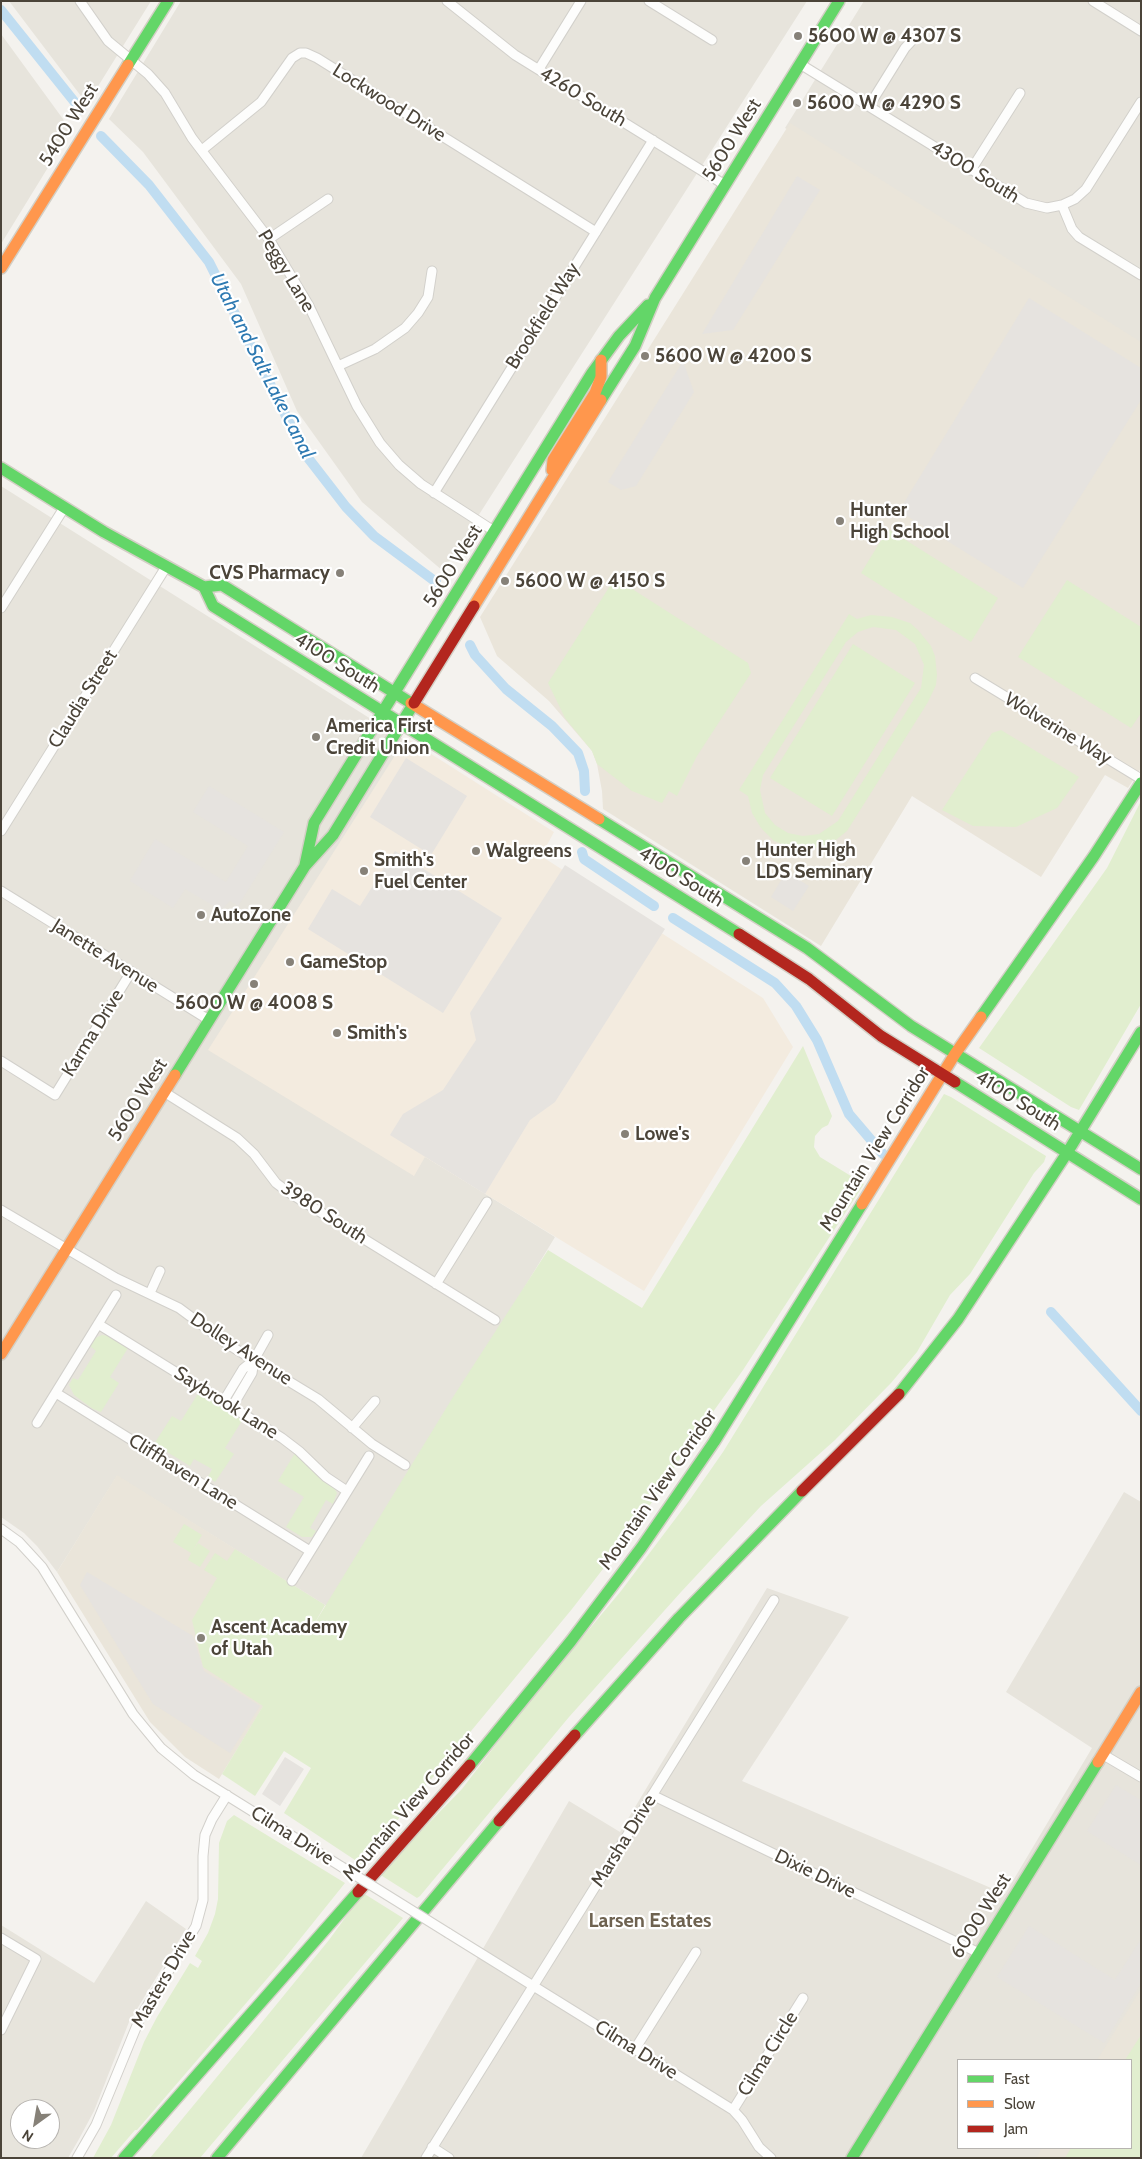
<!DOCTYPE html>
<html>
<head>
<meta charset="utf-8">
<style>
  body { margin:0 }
  #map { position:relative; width:1142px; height:2159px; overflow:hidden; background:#f4f2ee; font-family:Cabin,sans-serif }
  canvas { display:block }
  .frame { position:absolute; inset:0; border:2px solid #4b4439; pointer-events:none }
  .legend { position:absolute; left:957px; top:2059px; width:175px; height:90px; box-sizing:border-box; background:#fff; border:1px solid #b7b4b0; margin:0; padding:6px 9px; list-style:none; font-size:15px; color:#4b4439 }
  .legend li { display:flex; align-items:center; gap:10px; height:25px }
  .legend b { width:25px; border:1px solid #b7b4b0 }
  .north { position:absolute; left:10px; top:2099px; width:50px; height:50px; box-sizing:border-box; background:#fff; border:1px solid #b7b4b0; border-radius:50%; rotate:212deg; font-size:14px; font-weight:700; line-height:20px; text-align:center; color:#4b4439 }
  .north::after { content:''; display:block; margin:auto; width:18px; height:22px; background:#868178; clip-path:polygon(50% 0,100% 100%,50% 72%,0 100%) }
</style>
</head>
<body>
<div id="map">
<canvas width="1142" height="2159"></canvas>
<div class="frame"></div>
<ul class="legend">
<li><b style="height:6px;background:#63d668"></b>Fast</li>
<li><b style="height:6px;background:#ff974d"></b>Slow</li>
<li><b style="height:6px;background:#b3261e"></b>Jam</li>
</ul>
<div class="north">N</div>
</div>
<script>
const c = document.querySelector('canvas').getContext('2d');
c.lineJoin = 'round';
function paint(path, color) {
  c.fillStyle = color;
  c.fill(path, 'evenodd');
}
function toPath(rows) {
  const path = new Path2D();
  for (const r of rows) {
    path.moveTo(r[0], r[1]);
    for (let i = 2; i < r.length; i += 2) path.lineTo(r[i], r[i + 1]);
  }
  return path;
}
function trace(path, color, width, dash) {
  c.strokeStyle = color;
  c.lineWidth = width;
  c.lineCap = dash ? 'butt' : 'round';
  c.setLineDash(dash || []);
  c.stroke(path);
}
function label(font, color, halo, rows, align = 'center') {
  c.font = font + ' Cabin,sans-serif';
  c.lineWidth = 4.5;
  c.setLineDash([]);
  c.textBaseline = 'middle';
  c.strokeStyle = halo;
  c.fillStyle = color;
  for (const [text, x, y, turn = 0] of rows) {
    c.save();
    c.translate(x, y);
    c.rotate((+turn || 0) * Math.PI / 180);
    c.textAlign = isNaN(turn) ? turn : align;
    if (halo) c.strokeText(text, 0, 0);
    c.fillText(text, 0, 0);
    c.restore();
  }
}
paint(toPath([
  [9,1,151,1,87,104],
  [181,1,807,1,443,571,362,502,297,411,241,284,143,152,109,119],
  [864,1,1141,1,1141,346,785,128],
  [1,34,71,130,1,244],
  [1,486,417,748,413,1176,424,1156,555,1237,330,1608,117,1476,57,1572,37,1546,24,1533,1,1517],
  [1124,1492,1141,1502,1141,2158,361,2158,569,1801,620,1832,767,1588,849,1617,742,1781,1005,1894,1092,1748,1006,1692],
  [958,2060,1131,2060,1131,2148,958,2148],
  [146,1901,186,1929,129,2022,94,2111,79,2139,68,2158,1,2158,1,1925,94,1983],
  [20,2109,50,2109,50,2139,20,2139]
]), '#e7e4dc');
paint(toPath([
  [406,738,554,832,541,856,763,998,793,1047,644,1291,425,1157,414,1176,208,1050]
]), '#f3ebdf');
paint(toPath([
  [790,123,1141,342,1141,768,1128,788,1105,775,1041,877,912,796,821,946,603,809,602,791,597,764,592,751,549,701,497,656,480,617],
  [117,1475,325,1605,219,1779,185,1757,150,1722,57,1572],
  [1141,1989,1141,2158,1036,2158,1042,2148,1131,2148,1131,2060,1097,2060]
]), '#eae5da');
paint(toPath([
  [888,529,998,598,971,642,861,573],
  [615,578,748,663,751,673,697,756,677,796,669,791,662,803,632,791,597,764,592,751,565,718,548,683],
  [1067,580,1141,627,1141,713,1131,728,1018,657],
  [849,614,857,619,871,615,892,617,910,623,918,630,931,646,935,656,937,675,936,685,928,702,847,831,832,843,824,846,806,850,790,847,774,841,761,828,752,813,748,796,739,790],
  [873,627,896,630,915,644,924,665,921,688,838,821,819,834,803,836,788,833,775,825,765,813,760,790,763,775,846,642,858,632],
  [853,644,915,683,832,816,770,778],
  [1001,730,1079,777,1057,808,1016,827,973,826,942,810,992,733],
  [1141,801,1141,1004,1079,1110,1071,1107,979,1048,1107,868],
  [803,1046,832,1116,828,1125,822,1128,815,1136,814,1147,820,1157,864,1184,743,1370,685,1451,637,1525,572,1609,361,1864,284,1813,311,1768,284,1751,255,1796,222,1774,263,1706,203,1667,192,1620,217,1578,204,1570,215,1553,227,1561,235,1549,325,1605,313,1626,453,1397,548,1250,642,1308],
  [944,1094,951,1097,1046,1156,1044,1162,1034,1173,970,1274,950,1295,917,1352,891,1383,835,1440,761,1506,681,1592,569,1717,420,1896,417,1898,379,1874,462,1789,526,1705,621,1591,691,1498,723,1452],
  [102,1335,109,1336,128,1348,110,1377,119,1383,101,1412,93,1409,74,1395,69,1385,73,1378,78,1380,96,1351,90,1346,95,1338],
  [199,1392,243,1419,225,1448,234,1454,215,1482,208,1477,212,1469,194,1459,190,1466,154,1444,172,1416,181,1421],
  [295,1453,334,1488,337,1493,333,1504,326,1500,310,1528,316,1531,312,1537,302,1537,286,1527,304,1497,278,1481],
  [184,1524,202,1535,192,1552,198,1543,210,1551,200,1567,188,1560,191,1553,173,1542],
  [234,1815,345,1883,284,1959,137,2130,135,2130,111,2158,93,2158,111,2125,144,2042,157,2017,190,1963,198,1968,202,1961,195,1956,208,1933,215,1914,218,1899,219,1843,227,1821],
  [363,1893,403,1918,200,2158,150,2158,254,2032,329,1940],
  [1141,2035,1141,2158,1065,2158,1071,2148,1131,2148,1131,2060,1125,2060]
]), '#e1eecf');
paint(toPath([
  [797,176,820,190,733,330,702,334],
  [1029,298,1141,368,1141,400,1023,588,899,511],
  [683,361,694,392,636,486,621,490,608,482],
  [406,758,467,796,431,855,370,817],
  [209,786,284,832,238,906,230,901,221,910,185,889,173,908,130,881,155,839,226,882,248,846,193,812],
  [395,851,502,918,443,1013,308,929,332,889,360,906],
  [565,865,665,929,555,1102,530,1120,485,1194,390,1135,403,1114,443,1090,476,1040,470,1013],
  [786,872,809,886,793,911,771,897],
  [87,1572,193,1636,204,1671,260,1706,230,1753,153,1704,80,1585],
  [285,1757,304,1769,280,1806,262,1794],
  [1116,1785,1141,1800,1141,1865,1087,1831],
  [1029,1926,1115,1980,1141,1939,1141,1983,1104,2043,997,1977]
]), '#e6e3df');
trace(toPath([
  [1,10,81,110],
  [101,136,149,185,209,262,305,454,346,507,374,536,436,582],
  [470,645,475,655,506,689,552,726,578,753,584,771,585,791],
  [582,852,584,859,654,906],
  [673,918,775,983,796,1006,817,1040,849,1114,883,1154],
  [1051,1312,1141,1411]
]), '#c0ddf1', 10);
const street = toPath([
  [80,1,108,41,148,74,165,93,192,138,269,239,308,304,357,406,380,443,399,465,421,484,494,531],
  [447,1,515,55,725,185],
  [649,1,712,40],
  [1093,1,1141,31],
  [800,64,1026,203,1047,208,1062,205,1072,229,1079,237,1141,275],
  [539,69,581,1],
  [869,106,905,48,920,32],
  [202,150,261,102,292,58,300,53,306,53,317,58,596,232],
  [971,170,1020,93],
  [1062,205,1075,199,1086,189,1141,102],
  [269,239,328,199],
  [338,366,375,349,405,328,418,313,428,297,432,271],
  [434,493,653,140],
  [1,608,64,508],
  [975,678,1141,779],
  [1,831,166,567],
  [1,891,209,1020],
  [1,1061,55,1095,131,972],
  [164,1092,237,1138,254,1154,276,1183,288,1192,495,1320],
  [1,1210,116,1278,179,1308,229,1345,318,1399,372,1444,405,1465],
  [436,1284,487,1202],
  [150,1293,160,1271],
  [98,1324,282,1438,299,1451,326,1477,347,1491],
  [56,1393,310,1551],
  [223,1402,243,1369,254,1360,268,1335],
  [232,1407,252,1373,254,1360],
  [37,1423,116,1295],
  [352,1428,375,1401],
  [1,1529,19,1542,42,1567,133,1714,161,1748,194,1775,342,1867],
  [292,1581,369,1456],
  [1102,1754,1141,1777],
  [652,1795,979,1953],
  [448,1933,733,2110,742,2120,759,2147,771,2158],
  [1,1938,36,1959,1,2030],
  [635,2049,696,1952],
  [733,2110,803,1998],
  [432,2147,449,2158],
  [77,2158,96,2125,140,2018,196,1926,203,1900,203,1856,205,1835,212,1819,227,1795],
  [426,2158,774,1600]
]);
const fast = toPath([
  [128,65,168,1],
  [601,400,635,346,655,298,839,1],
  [1,468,104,532,204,587,222,585,411,703],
  [204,587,213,606,739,934],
  [599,819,807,948,911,1026,1141,1169],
  [305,865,314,823,592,373,619,336,648,305],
  [981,1017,1094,856,1141,783],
  [175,1075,305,866,333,835,414,703],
  [955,1082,1141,1199],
  [899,1394,958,1319,1067,1153,1141,1032],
  [575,1735,679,1618,802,1491],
  [470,1765,571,1641,641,1548,714,1442,862,1204],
  [124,2158,358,1892],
  [217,2158,499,1821],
  [852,2158,1098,1762]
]);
const slow = toPath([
  [1,268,128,65],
  [557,472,552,470,553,460,595,393,601,377,601,360],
  [474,606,601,400],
  [411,703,599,819],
  [862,1204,955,1054,981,1017],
  [1,1354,175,1075],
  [1098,1762,1141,1692]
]);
const jam = toPath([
  [414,703,474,606],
  [739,934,809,979,881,1036,955,1082],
  [802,1491,899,1394],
  [499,1821,575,1735],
  [358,1892,470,1765]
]);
trace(street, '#d2d0cb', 11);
trace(fast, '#d3cfc5', 14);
trace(slow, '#d3cfc5', 14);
trace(jam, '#d3cfc5', 14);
trace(street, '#fdfdfc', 9);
trace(fast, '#63d668', 11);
trace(slow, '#ff974d', 11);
trace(jam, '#b3261e', 11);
const streetBridge = toPath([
  [342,1867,448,1933]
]);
trace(streetBridge, '#d2d0cb', 11, []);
trace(streetBridge, '#fdfdfc', 9);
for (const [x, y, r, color] of [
  [798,36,5,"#868178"],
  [797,103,5,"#868178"],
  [645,356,5,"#868178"],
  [840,521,5,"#868178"],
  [340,573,5,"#868178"],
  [505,581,5,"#868178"],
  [316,737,5,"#868178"],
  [476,851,5,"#868178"],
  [746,861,5,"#868178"],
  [364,871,5,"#868178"],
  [201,915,5,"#868178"],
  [290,962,5,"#868178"],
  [254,984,5,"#868178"],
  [337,1033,5,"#868178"],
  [625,1134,5,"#868178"],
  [201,1638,5,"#868178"]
]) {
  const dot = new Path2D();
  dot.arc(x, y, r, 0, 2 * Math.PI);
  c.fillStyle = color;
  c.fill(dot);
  trace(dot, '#fff', 2);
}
label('bold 19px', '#4b4439', '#fff', [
  ["5600 W @ 4307 S",808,36],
  ["5600 W @ 4290 S",807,103],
  ["5600 W @ 4200 S",655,356],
  ["Hunter",850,510],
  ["High School",850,532],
  ["CVS Pharmacy",330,573,"right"],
  ["5600 W @ 4150 S",515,581],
  ["America First",326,726],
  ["Credit Union",326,748],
  ["Hunter High",756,850],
  ["LDS Seminary",756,872],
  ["Walgreens",486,851],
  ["Smith's",374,860],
  ["Fuel Center",374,882],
  ["AutoZone",211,915],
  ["GameStop",300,962],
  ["5600 W @ 4008 S",254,1003,"center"],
  ["Smith's",347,1033],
  ["Lowe's",635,1134],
  ["Ascent Academy",211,1627],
  ["of Utah",211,1649]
], 'left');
label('19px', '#4b4439', '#fff', [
  ["4260 South",583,97,31],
  ["Lockwood Drive",389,103,32],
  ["5400 West",69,125,-58],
  ["5600 West",732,140,-58],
  ["4300 South",975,172,32],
  ["Peggy Lane",286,271,59],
  ["Brookfield Way",543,316,-58],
  ["5600 West",453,566,-58],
  ["4100 South",337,663,32],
  ["Claudia Street",83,699,-58],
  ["Wolverine Way",1058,729,31],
  ["4100 South",681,877,32],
  ["Janette Avenue",105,956,32],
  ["Karma Drive",93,1033,-58],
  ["5600 West",138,1100,-58],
  ["4100 South",1018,1101,32],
  ["Mountain View Corridor",875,1149,-58],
  ["3980 South",324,1213,33],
  ["Dolley Avenue",241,1349,33],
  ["Saybrook Lane",226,1403,32],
  ["Cliffhaven Lane",183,1472,32],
  ["Mountain View Corridor",658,1490,-55],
  ["Mountain View Corridor",409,1807,-49],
  ["Cilma Drive",292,1836,32],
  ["Marsha Drive",624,1841,-58],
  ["Dixie Drive",815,1874,26],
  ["6000 West",981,1916,-58],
  ["Masters Drive",164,1979,-60],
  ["Cilma Drive",636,2050,32],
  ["Cilma Circle",768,2054,-58]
]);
label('italic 20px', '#2e7ab2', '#fff', [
  ["Utah and Salt Lake Canal",262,366,63]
]);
label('bold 20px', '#6e6250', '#fff', [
  ["Larsen Estates",650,1921]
]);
</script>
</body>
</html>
